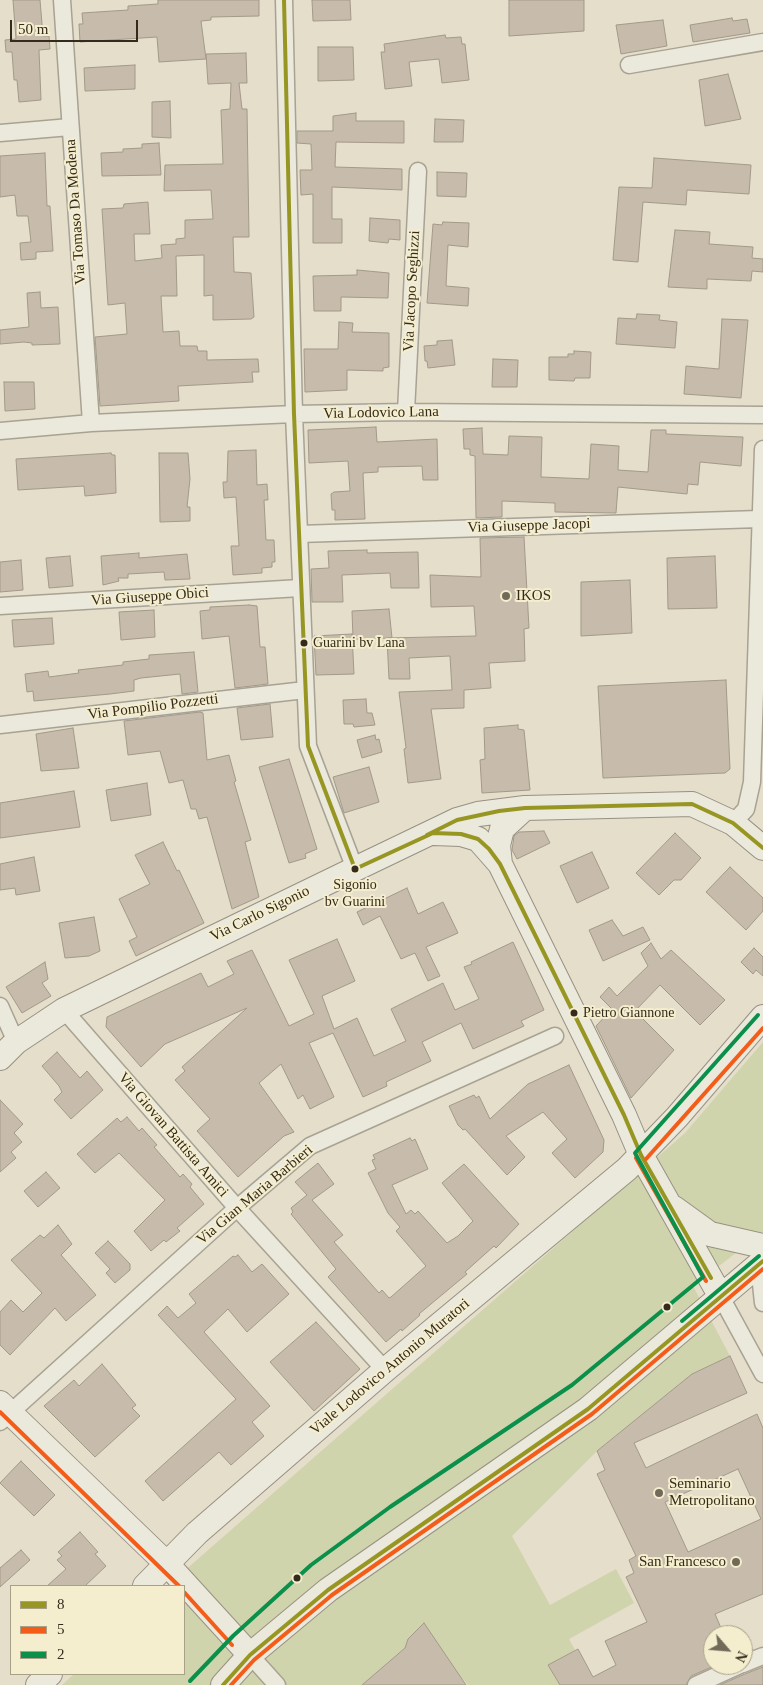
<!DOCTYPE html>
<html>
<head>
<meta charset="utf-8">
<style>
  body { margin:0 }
  #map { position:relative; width:763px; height:1685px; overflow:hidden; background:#e4deca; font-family:"Times New Roman",serif }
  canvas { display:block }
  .legend { position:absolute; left:10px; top:1585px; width:175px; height:90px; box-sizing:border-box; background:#f5eece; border:1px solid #a8a087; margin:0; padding:6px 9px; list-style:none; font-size:15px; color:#352b1c }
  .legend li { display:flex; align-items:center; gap:10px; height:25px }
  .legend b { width:25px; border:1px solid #a8a087 }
  .north { position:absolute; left:703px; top:1625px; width:50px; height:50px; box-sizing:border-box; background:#f5eece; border:1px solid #a8a087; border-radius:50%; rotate:117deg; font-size:14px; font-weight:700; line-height:20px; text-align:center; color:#352b1c }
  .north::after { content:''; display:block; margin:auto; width:18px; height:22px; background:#726a59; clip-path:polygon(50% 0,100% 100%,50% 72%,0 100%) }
  .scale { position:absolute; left:10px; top:20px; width:128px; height:22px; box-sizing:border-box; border:2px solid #352b1c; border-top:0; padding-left:6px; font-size:15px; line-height:18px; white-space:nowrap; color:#352b1c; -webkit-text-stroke:4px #f5eece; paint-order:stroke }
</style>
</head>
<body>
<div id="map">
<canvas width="763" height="1685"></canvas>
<ul class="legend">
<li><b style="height:6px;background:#979623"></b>8</li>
<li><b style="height:6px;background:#f35c19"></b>5</li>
<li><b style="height:6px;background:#0a904b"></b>2</li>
</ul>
<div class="north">N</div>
<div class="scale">50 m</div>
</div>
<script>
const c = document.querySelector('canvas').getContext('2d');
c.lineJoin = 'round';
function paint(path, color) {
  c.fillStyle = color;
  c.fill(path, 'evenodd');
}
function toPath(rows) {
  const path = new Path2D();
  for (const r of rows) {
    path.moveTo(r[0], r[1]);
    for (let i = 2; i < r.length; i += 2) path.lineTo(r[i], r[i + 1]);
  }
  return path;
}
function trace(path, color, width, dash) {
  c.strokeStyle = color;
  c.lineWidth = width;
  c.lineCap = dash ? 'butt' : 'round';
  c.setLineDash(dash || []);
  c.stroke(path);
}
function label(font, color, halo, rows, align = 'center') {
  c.font = font + ' "Times New Roman",serif';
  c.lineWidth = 4;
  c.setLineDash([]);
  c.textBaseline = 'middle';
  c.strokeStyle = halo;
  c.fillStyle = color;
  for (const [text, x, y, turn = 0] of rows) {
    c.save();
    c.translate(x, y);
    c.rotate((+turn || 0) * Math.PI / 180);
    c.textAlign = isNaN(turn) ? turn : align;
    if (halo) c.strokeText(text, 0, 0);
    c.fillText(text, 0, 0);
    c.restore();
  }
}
paint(toPath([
  [763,1042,763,1232,693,1286,730,1356,692,1374,597,1451,512,1536,550,1605,616,1569,634,1603,569,1639,575,1650,548,1665,560,1685,468,1685,463,1679,454,1685,405,1648,362,1685,62,1685,74,1674,184,1674,184,1586,167,1586,685,1133]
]), '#d0d4ac');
const building = toPath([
  [13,0,40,0,43,36,49,36,50,49,39,50,41,100,19,102,17,80,14,80,12,52,6,52,5,40,16,39,13,0],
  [158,0,259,0,259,16,211,17,211,20,201,21,206,59,159,62,157,37,80,42,79,24,83,24,82,13,128,10,128,6,158,4,158,0],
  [312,0,350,0,351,20,313,21,312,0],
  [509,0,584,0,584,31,509,36,509,0],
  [732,18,733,21,747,19,750,33,693,42,690,25,732,18],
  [663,20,667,46,621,54,616,25,663,20],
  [445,35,446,38,461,37,462,44,465,44,469,80,442,83,439,59,409,62,412,86,385,89,381,52,385,52,384,44,445,35],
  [318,47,353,47,354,80,318,81,318,47],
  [246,53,247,83,239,83,242,109,247,109,249,237,233,237,234,272,251,273,254,317,251,319,213,320,213,295,204,296,204,255,176,256,177,296,161,296,163,332,179,331,180,346,197,346,198,351,207,351,207,360,258,359,259,372,252,372,253,382,178,386,179,401,100,406,95,337,127,334,125,303,108,305,102,209,123,208,124,204,148,202,150,234,134,234,135,261,162,258,161,245,176,244,176,239,185,238,185,220,213,219,211,190,164,191,165,165,223,164,221,110,230,109,231,83,208,84,206,54,246,53],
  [135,65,135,89,85,91,84,68,135,65],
  [728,74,741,119,705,126,699,80,728,74],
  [170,101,171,138,152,137,152,102,170,101],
  [356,113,356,121,404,121,404,143,336,142,335,167,402,169,402,190,332,187,332,219,342,219,342,243,313,243,313,194,301,195,300,170,312,170,311,144,297,143,297,131,333,131,333,116,356,113],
  [435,119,464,120,463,142,434,142,435,119],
  [159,143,161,175,102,176,101,153,123,152,123,149,142,148,142,144,159,143],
  [45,153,47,206,50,206,53,251,36,252,36,259,21,260,20,243,31,242,28,216,17,216,15,195,0,197,0,156,45,153],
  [654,158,751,165,749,194,687,190,686,205,643,202,638,262,613,260,619,187,652,188,654,158],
  [437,172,467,173,466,197,437,196,437,172],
  [370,218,400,220,400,240,389,239,388,243,369,241,370,218],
  [443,222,469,223,468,247,448,245,446,286,469,288,468,306,427,303,433,224,442,225,443,222],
  [675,230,710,232,709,244,753,247,752,258,763,259,763,272,752,271,751,281,707,279,707,289,668,287,675,230],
  [357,270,389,273,388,298,341,297,341,311,314,311,313,276,357,275,357,270],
  [40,292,41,308,58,307,60,344,32,345,32,343,24,342,0,344,0,330,29,327,27,293,40,292],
  [637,314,660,315,659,320,677,322,675,348,616,344,618,318,636,319,637,314],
  [722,319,748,320,741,398,684,394,686,366,719,369,722,319],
  [339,322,353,323,352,332,389,333,389,367,383,368,383,371,347,370,347,390,305,392,304,349,338,349,339,322],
  [452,340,455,365,428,368,427,361,425,361,424,346,437,345,437,341,452,340],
  [574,351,591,352,590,378,575,378,574,381,549,380,549,357,568,357,568,354,574,354,574,351],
  [493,359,518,360,517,387,492,387,493,359],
  [4,382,34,382,35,409,5,411,4,382],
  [376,427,377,442,437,439,438,480,423,480,422,466,378,467,378,472,363,473,365,519,335,520,335,510,332,510,331,494,334,492,350,491,348,461,309,463,308,430,376,427],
  [482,428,483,454,508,455,509,436,542,437,541,477,589,479,591,444,619,446,618,470,648,472,651,430,666,430,666,434,743,437,741,466,700,462,698,485,688,484,687,494,618,487,616,513,555,512,555,503,502,501,502,517,476,518,475,456,470,455,470,449,464,449,463,429,482,428],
  [256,450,257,485,267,484,268,500,264,500,266,540,274,540,275,562,272,562,272,567,262,568,262,573,233,575,231,546,239,546,236,497,224,498,223,482,227,482,228,451,256,450],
  [111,453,112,455,115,455,116,493,85,496,84,486,18,490,16,459,111,453],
  [159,453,188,453,190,479,187,507,190,507,190,521,160,522,159,453],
  [524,537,529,628,524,629,525,661,489,663,491,688,464,690,464,708,431,709,441,779,408,783,404,749,406,748,399,692,452,690,450,656,409,658,410,679,389,679,387,638,476,636,474,606,431,607,430,575,481,577,480,538,524,537],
  [367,550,367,553,418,552,419,588,391,588,390,573,342,575,343,602,312,602,311,569,329,568,328,551,367,550],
  [139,553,139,558,187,554,190,579,165,580,164,572,128,574,128,578,118,578,119,581,103,585,101,556,139,553],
  [70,556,73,586,49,588,46,558,70,556],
  [715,556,717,608,668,609,667,558,715,556],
  [21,560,23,590,0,592,0,562,21,560],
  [630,580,632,633,581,636,581,582,630,580],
  [249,605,257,606,260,647,265,647,268,684,235,688,229,636,202,639,200,611,210,610,210,607,249,605],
  [389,609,392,638,353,639,352,611,389,609],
  [154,610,155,637,121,640,119,612,154,610],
  [52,618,54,644,14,647,12,620,52,618],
  [352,634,354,674,316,675,314,636,352,634],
  [194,652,198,692,182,694,180,674,141,678,134,680,134,691,110,694,34,701,33,691,27,692,25,674,48,671,49,677,79,673,78,670,123,665,123,662,149,659,149,655,194,652],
  [726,680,730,769,725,773,603,778,598,686,726,680],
  [366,699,367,713,372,713,375,725,354,727,353,724,344,724,343,700,366,699],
  [270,704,273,737,241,740,237,708,270,704],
  [200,712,203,713,207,760,229,755,236,781,234,782,251,840,245,842,259,897,232,909,207,817,199,819,196,809,191,809,183,780,169,783,160,751,128,755,124,721,200,712],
  [518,725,518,729,524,730,530,790,482,793,480,760,485,759,484,728,518,725],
  [73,728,79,768,41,771,36,734,73,728],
  [375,735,376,740,379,739,382,752,362,758,357,740,375,735],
  [289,759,317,849,305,854,306,858,289,863,259,767,289,759],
  [369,767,379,802,344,813,333,777,369,767],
  [147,783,151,815,111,821,106,790,147,783],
  [74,791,80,827,0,838,0,803,74,791],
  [544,831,550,843,517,859,512,850,514,836,519,832,544,831],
  [675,833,701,858,681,880,674,880,659,895,636,873,675,833],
  [163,842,177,871,179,870,204,923,136,956,129,941,137,937,119,899,150,884,135,855,163,842],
  [592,852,609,888,577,903,560,866,592,852],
  [34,857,40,891,16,895,15,888,0,890,0,864,34,857],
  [730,867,763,898,763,911,746,930,706,892,730,867],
  [407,888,418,914,443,902,458,933,426,947,440,976,428,981,415,953,401,959,380,916,363,925,357,912,407,888],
  [94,917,100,951,89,956,65,958,59,923,94,917],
  [612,920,623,936,643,927,650,940,603,961,589,930,612,920],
  [337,939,355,981,322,996,334,1029,357,1018,374,1056,406,1041,391,1009,443,983,455,1010,479,999,464,967,472,964,471,962,513,942,544,1010,521,1021,524,1026,473,1049,461,1023,422,1042,431,1061,386,1082,387,1086,363,1097,333,1033,309,1043,334,1097,310,1109,303,1095,298,1099,281,1064,259,1083,294,1132,284,1136,238,1177,197,1131,210,1119,175,1080,185,1071,182,1067,247,1008,165,1044,141,1067,106,1027,107,1017,201,973,208,987,234,974,227,961,252,950,289,1026,314,1014,289,960,337,939],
  [651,943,661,959,671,950,725,1000,700,1025,660,985,635,1011,674,1050,631,1098,596,1026,612,1009,600,997,609,987,617,996,648,966,641,953,651,943],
  [754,948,763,957,763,976,756,970,753,974,741,962,754,948],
  [45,962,48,979,42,983,51,996,22,1013,6,987,45,962],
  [57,1052,80,1078,87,1071,103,1090,71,1119,54,1100,62,1092,59,1086,42,1066,57,1052],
  [569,1065,604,1140,603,1152,575,1178,552,1153,567,1139,543,1112,506,1136,525,1157,507,1175,465,1129,463,1130,458,1125,449,1106,474,1095,476,1098,479,1096,490,1119,528,1084,569,1065],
  [0,1100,23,1124,14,1133,22,1142,11,1152,16,1158,0,1172,0,1100],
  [127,1117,139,1131,142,1128,157,1145,154,1147,180,1177,183,1174,192,1184,190,1187,204,1204,177,1228,180,1231,166,1242,164,1240,151,1251,134,1231,165,1200,119,1153,95,1173,77,1154,117,1118,121,1122,127,1117],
  [410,1138,412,1141,415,1139,428,1169,392,1185,406,1214,411,1210,415,1214,418,1211,447,1243,458,1236,473,1221,442,1183,464,1164,519,1224,496,1248,494,1246,465,1272,467,1274,419,1314,420,1315,402,1331,401,1329,386,1342,328,1277,336,1269,291,1214,293,1212,291,1208,307,1195,295,1182,318,1163,334,1184,312,1200,343,1235,334,1242,379,1293,382,1290,389,1298,391,1297,426,1266,396,1231,400,1227,388,1213,368,1173,376,1169,372,1160,375,1159,373,1155,410,1138],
  [46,1172,60,1188,38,1207,24,1191,46,1172],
  [58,1225,72,1244,61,1255,96,1295,66,1321,55,1308,10,1355,0,1345,0,1312,11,1300,23,1312,42,1293,11,1260,40,1235,44,1238,58,1225],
  [108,1241,130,1264,130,1270,115,1283,106,1273,110,1269,95,1253,108,1241],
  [238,1255,252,1272,262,1264,289,1294,247,1332,228,1309,204,1332,270,1406,252,1422,264,1436,231,1465,219,1452,163,1501,145,1481,236,1399,158,1315,167,1306,178,1318,196,1303,189,1294,233,1256,235,1257,238,1255],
  [316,1322,360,1369,314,1411,270,1362,316,1322],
  [730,1356,747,1393,634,1443,646,1468,757,1414,763,1428,763,1594,715,1614,724,1635,713,1635,713,1665,716,1665,691,1676,686,1685,560,1685,548,1665,578,1649,593,1677,616,1665,605,1641,647,1622,626,1577,634,1573,629,1560,636,1556,597,1474,605,1470,597,1451,692,1374,730,1356],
  [738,1469,761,1519,688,1552,665,1502,738,1469],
  [102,1364,136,1405,132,1408,140,1416,95,1457,44,1406,74,1380,79,1386,102,1364],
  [21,1461,55,1495,34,1516,0,1483,21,1461],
  [80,1532,98,1552,95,1554,106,1566,85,1586,47,1586,66,1569,57,1560,62,1556,58,1552,80,1532],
  [21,1550,30,1560,0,1587,0,1568,21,1550],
  [424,1623,466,1685,362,1685,405,1648,408,1639,424,1623],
  [763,1667,763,1685,720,1685,745,1674,763,1667]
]);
paint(building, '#c7bcab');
trace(building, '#a39989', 1);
const street = toPath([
  [62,0,91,423],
  [284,0,294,414,308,746,355,869],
  [629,65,763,42],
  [0,133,70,127],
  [406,412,418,171],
  [0,431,91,423,294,414,406,412,763,415],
  [299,534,759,519],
  [0,606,300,588],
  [0,725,305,690],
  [733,823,746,809,752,782,763,449],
  [0,1006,16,1042],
  [64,1010,237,1208,385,1370],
  [759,1265,763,1303],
  [721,1297,763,1374],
  [0,1422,237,1208,310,1146,555,1036],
  [250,1655,277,1685],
  [743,1664,763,1656],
  [696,1685,740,1665]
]);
const secondary = toPath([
  [433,833,461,834,478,839,500,864,624,1115,641,1155,721,1297],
  [500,864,498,845,502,829,525,808],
  [0,1058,16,1042,64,1010,355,869,457,820,478,814,525,808,692,804,733,823,763,848],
  [674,1208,710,1234,763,1246],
  [0,1403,167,1564,250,1655],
  [145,1586,197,1533,385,1370,627,1169,677,1117,763,1017],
  [38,1685,50,1674],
  [223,1685,250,1655,328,1590,588,1409,763,1261]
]);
trace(street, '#a8a293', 19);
trace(secondary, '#989183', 26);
trace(street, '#ebe8dc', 16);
trace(secondary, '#ebe8dc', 24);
trace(toPath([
  [284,0,294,414,308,746,355,869],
  [427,835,457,820,499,811,525,808,692,804,733,823,763,848],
  [355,869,433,833,461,834,478,839,489,849,500,864,624,1115,641,1155,711,1278],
  [223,1685,250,1655,328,1590,588,1409,763,1261]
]), '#979623', 4);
trace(toPath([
  [636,1158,706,1281],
  [646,1159,763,1028],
  [0,1412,179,1586],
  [184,1592,232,1645],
  [231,1685,254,1660,332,1595,592,1414,763,1269]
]), '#f35c19', 4);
trace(toPath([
  [682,1321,759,1256],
  [190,1681,233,1636,311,1565,390,1507,572,1385,703,1277,635,1153,758,1015]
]), '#0a904b', 4);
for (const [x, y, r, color] of [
  [506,596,5,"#726a59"],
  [304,643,4.5,"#352b1c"],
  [355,869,4.5,"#352b1c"],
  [574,1013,4.5,"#352b1c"],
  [667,1307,4.5,"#352b1c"],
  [659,1493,5,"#726a59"],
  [736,1562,5,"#726a59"],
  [297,1578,4.5,"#352b1c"]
]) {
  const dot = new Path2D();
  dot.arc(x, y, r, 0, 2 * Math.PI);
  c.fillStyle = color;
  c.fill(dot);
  trace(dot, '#f5eece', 2);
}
label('14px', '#352b1c', '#f5eece', [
  ["Guarini bv Lana",313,643],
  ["Sigonio",355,885,"center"],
  ["bv Guarini",355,902,"center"],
  ["Pietro Giannone",583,1013]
], 'left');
label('15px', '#352b1c', '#f5eece', [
  ["Via Tomaso Da Modena",76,212,-94],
  ["Via Jacopo Seghizzi",412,291,-87],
  ["Via Lodovico Lana",381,413,-1],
  ["Via Giuseppe Jacopi",529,526,-2],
  ["Via Giuseppe Obici",150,597,-4],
  ["Via Pompilio Pozzetti",153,707,-7],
  ["Via Carlo Sigonio",260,914,-26],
  ["Via Giovan Battista Amici",173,1135,49],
  ["Via Gian Maria Barbieri",255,1195,-40],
  ["Viale Lodovico Antonio Muratori",390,1367,-40]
]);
label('15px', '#352b1c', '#f5eece', [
  ["IKOS",516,596],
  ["Seminario",669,1484],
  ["Metropolitano",669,1501],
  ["San Francesco",726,1562,"right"]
], 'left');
</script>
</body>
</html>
